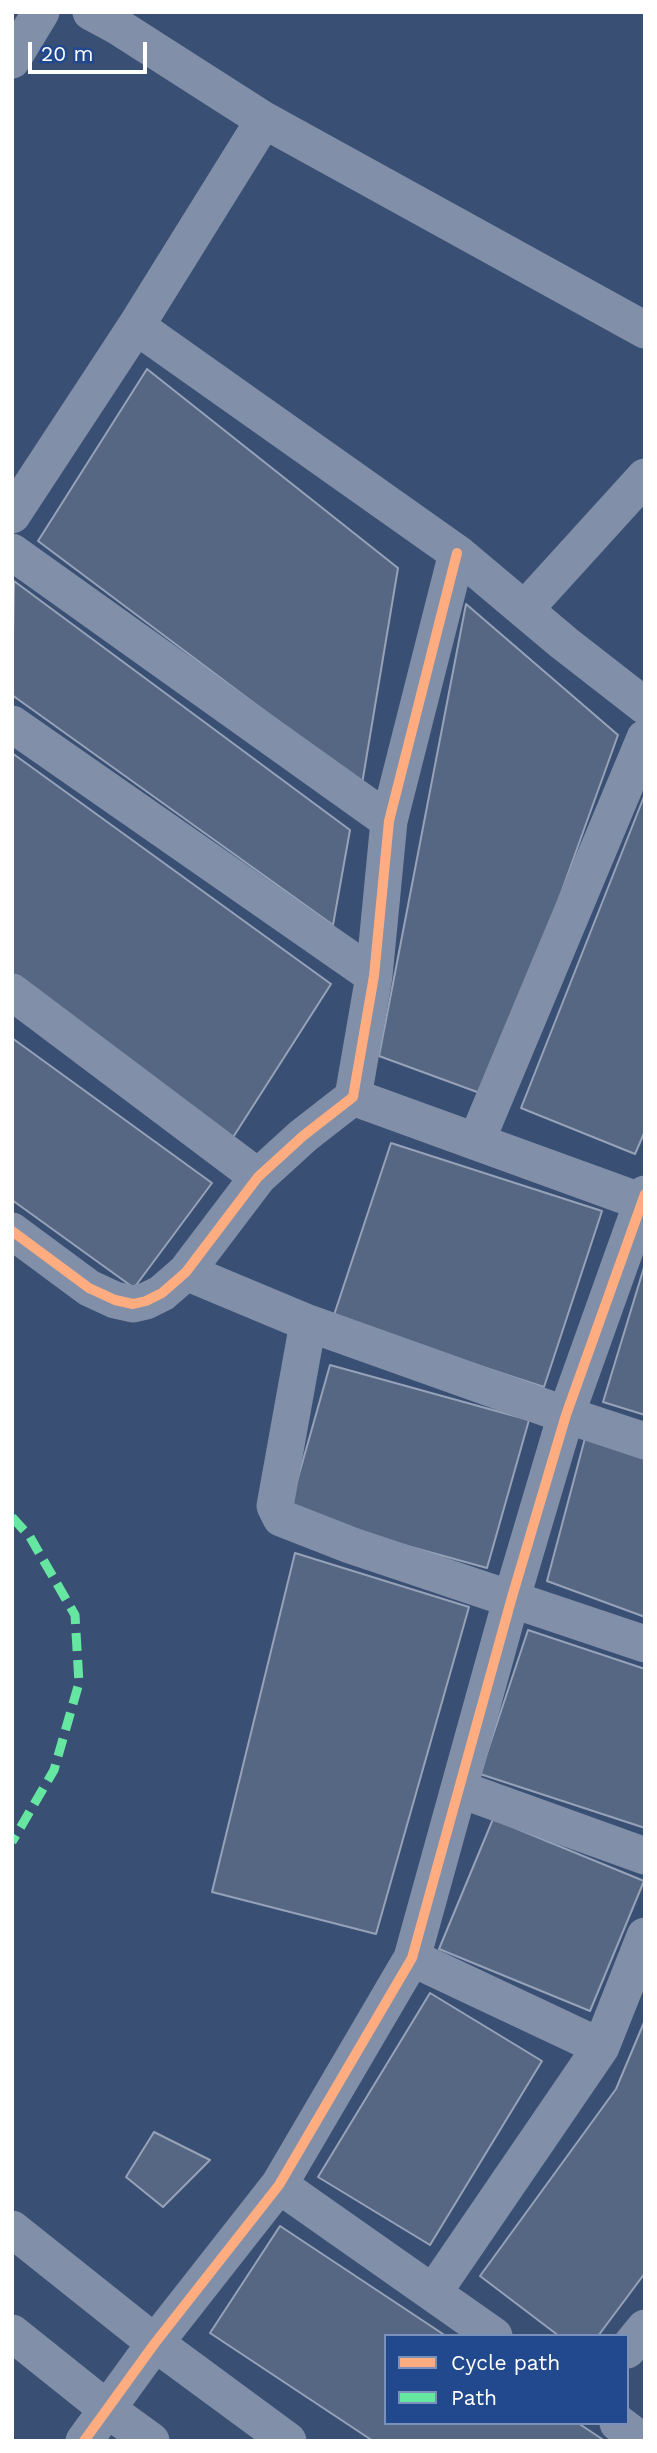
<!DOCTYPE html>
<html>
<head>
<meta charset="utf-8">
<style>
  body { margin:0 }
  #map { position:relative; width:657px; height:2453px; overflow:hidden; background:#3a4f74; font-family:"Work Sans",sans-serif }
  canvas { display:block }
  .frame { position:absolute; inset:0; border:14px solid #fff; pointer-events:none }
  .legend { position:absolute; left:384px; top:2334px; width:245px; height:91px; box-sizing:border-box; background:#22488d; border:2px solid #7a91bb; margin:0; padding:9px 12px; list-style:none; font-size:21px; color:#fff }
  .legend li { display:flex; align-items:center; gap:14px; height:35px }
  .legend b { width:35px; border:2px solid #7a91bb }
  .scale { position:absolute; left:28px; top:42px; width:119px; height:32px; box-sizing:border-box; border:4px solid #fff; border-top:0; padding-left:9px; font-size:21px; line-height:24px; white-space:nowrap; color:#fff; -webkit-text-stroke:5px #22488d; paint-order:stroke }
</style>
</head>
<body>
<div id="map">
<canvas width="657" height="2453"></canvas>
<div class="frame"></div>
<ul class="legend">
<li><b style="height:9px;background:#ffac80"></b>Cycle path</li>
<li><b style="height:9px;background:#66e7a1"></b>Path</li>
</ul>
<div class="scale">20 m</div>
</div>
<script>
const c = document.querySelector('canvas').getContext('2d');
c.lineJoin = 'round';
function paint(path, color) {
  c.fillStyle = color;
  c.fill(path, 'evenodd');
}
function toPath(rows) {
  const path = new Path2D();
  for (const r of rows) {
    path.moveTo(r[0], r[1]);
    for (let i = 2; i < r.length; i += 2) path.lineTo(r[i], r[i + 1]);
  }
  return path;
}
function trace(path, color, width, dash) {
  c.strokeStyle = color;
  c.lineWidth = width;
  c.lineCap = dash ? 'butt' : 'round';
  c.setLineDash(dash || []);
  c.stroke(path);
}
const building = toPath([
  [147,369,398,568,362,784,38,541,147,369],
  [14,581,350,830,333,925,12,695,14,581],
  [466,604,618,735,488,1096,379,1056,466,604],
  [12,753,331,984,230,1142,12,980,12,753],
  [645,794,645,1131,635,1154,521,1108,645,794],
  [12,1038,212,1183,134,1288,12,1200,12,1038],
  [391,1143,602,1211,544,1387,333,1318,391,1143],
  [645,1264,645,1415,603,1402,645,1264],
  [330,1365,529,1420,487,1568,288,1513,330,1365],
  [585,1438,645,1459,645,1617,547,1581,585,1438],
  [295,1553,469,1607,376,1934,212,1892,295,1553],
  [528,1630,645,1669,645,1828,480,1774,528,1630],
  [493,1819,644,1881,590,2011,439,1949,493,1819],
  [430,1993,542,2061,430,2245,318,2177,430,1993],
  [645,2020,645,2273,598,2336,559,2336,480,2276,616,2089,645,2020],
  [154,2132,210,2160,163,2207,126,2177,154,2132],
  [280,2226,446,2336,386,2336,386,2423,578,2423,605,2441,373,2441,210,2333,280,2226]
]);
paint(building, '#566784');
trace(building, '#96a2b7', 2);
trace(toPath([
  [91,12,117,26,264,120,645,330],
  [12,60,41,12],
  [136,326,457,553,564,643,645,706],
  [12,515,136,326,264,120],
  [12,552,389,821],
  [525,609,645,477],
  [12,724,374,976],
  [12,992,258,1177],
  [353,1097,645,1203],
  [476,1142,645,738],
  [12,1231,89,1288,115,1300,133,1304,146,1301,162,1293,186,1272,258,1177,303,1136,353,1097,374,976,389,821,457,553],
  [186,1272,308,1323,566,1415,645,1441],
  [308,1323,275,1506,281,1518,350,1545,645,1644],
  [459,1789,645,1856],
  [412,1958,601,2047],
  [279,2185,494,2336],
  [12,2229,155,2343,288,2441],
  [433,2293,601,2047,645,1936],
  [12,2333,107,2409,151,2441],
  [627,2350,645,2328],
  [618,2423,642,2441],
  [84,2441,155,2343,279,2185,412,1958,512,1597,566,1415,645,1194]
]), '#8190a8', 37);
trace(toPath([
  [12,1517,30,1537,75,1615,79,1683,54,1770,12,1842]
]), '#66e7a1', 9, [18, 9]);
trace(toPath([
  [12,1231,89,1288,115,1300,133,1304,146,1301,162,1293,186,1272,258,1177,303,1136,353,1097,374,976,389,821,457,553],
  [84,2441,155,2343,279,2185,412,1958,512,1597,566,1415,645,1194]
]), '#ffac80', 10);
</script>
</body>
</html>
